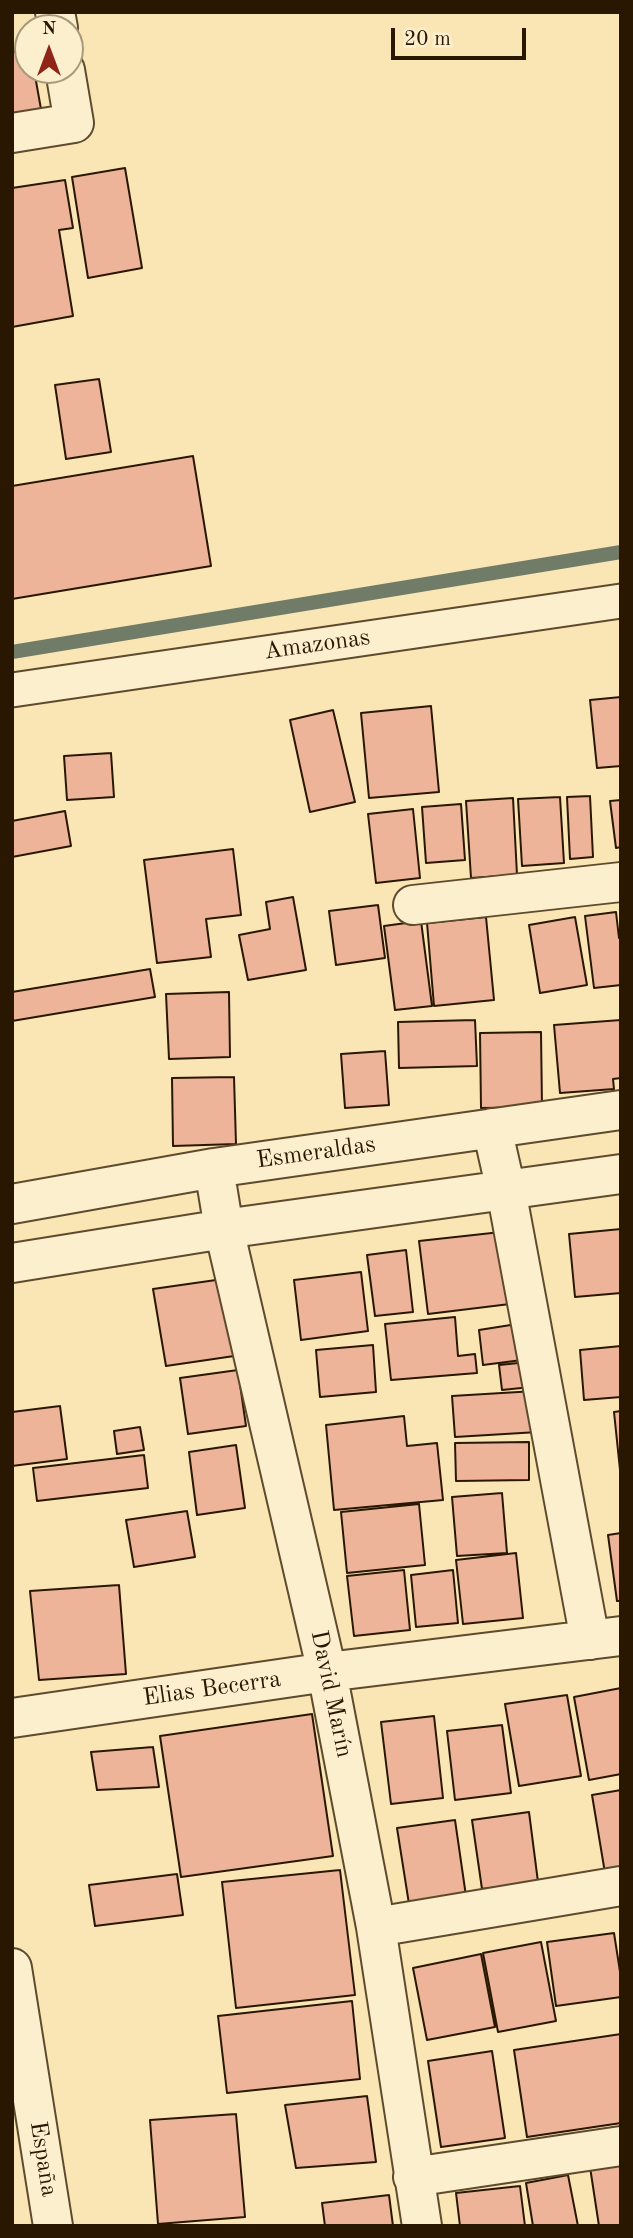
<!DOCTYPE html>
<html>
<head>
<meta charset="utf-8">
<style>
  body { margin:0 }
  #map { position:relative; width:633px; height:2238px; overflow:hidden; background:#fae6b4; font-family:"Old Standard TT",serif }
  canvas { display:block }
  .frame { position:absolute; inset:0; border:14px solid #2a1702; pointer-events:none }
  .north { position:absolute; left:14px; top:14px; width:70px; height:70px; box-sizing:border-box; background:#fcefce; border:2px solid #a8997c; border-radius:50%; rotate:0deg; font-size:19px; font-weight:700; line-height:28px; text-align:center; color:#2a1702 }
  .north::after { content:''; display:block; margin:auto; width:24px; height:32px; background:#8f2418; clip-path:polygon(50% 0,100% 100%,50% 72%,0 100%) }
  .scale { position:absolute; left:391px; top:28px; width:135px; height:32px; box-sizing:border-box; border:4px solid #2a1702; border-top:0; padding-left:9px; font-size:21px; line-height:24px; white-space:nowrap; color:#2a1702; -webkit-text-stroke:5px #fcefce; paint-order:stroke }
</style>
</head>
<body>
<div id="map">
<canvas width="633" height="2238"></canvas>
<div class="frame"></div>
<div class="north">N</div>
<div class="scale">20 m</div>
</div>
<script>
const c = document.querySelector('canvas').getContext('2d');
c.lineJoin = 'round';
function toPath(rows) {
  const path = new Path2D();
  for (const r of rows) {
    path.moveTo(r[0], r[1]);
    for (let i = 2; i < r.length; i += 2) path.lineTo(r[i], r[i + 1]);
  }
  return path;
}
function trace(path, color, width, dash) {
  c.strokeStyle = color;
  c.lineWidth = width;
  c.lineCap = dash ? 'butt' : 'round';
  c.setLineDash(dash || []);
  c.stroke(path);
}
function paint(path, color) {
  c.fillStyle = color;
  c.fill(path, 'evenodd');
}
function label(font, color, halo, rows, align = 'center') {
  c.font = font + ' "Old Standard TT",serif';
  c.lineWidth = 5;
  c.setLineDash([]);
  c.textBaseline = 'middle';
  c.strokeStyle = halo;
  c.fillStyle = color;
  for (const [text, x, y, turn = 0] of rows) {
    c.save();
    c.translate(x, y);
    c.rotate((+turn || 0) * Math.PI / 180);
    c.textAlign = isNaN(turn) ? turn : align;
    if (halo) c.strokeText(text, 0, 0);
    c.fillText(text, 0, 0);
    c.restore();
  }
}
trace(toPath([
  [12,652,621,552]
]), '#707c68', 14);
const building = toPath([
  [28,49,28,70,34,70,41,109,12,114,12,52,28,49],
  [125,168,142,268,88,278,72,177,125,168],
  [65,180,73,228,59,230,73,316,12,327,12,188,65,180],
  [99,379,111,452,66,459,55,385,99,379],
  [193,456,211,566,12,599,12,486,193,456],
  [621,697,621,766,597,768,590,700,621,697],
  [431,706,439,792,369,798,361,713,431,706],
  [333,710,355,802,310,812,290,720,333,710],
  [111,753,114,797,67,800,64,756,111,753],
  [590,796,593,857,570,859,567,797,590,796],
  [560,797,564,863,522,866,518,799,560,797],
  [513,798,517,875,471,878,466,801,513,798],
  [621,800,621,847,616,848,610,801,621,800],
  [461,804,465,860,426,863,422,807,461,804],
  [413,809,420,878,376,883,368,814,413,809],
  [65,811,71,846,12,857,12,821,65,811],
  [233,849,241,915,206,919,211,957,157,963,144,860,233,849],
  [293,897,306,970,248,980,239,935,270,929,266,902,293,897],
  [378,905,385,958,336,965,329,911,378,905],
  [616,912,619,938,621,938,621,985,594,988,585,916,616,912],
  [486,917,494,1000,434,1006,427,923,486,917],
  [575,917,587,985,540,993,529,925,575,917],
  [421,921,432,1006,395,1010,384,926,421,921],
  [150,969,155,997,12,1021,12,992,150,969],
  [229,992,230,1057,169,1059,166,994,229,992],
  [475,1020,477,1066,399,1068,398,1022,475,1020],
  [621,1020,621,1078,613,1079,614,1089,560,1093,554,1025,621,1020],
  [541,1032,542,1107,481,1108,480,1033,541,1032],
  [385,1051,389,1105,345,1108,341,1054,385,1051],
  [234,1077,236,1144,173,1146,172,1078,234,1077],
  [621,1229,621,1293,575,1297,569,1234,621,1229],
  [501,1232,510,1304,428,1314,419,1241,501,1232],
  [406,1250,413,1312,375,1316,367,1255,406,1250],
  [361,1272,368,1331,301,1340,294,1280,361,1272],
  [230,1278,241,1355,166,1366,153,1289,230,1278],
  [455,1317,458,1356,475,1354,477,1373,391,1380,385,1324,455,1317],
  [517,1324,522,1360,483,1365,479,1330,517,1324],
  [373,1345,376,1392,320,1397,316,1350,373,1345],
  [621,1346,621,1397,584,1400,580,1350,621,1346],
  [528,1362,531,1387,502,1390,499,1365,528,1362],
  [238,1370,246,1426,188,1434,180,1378,238,1370],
  [535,1391,538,1432,455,1437,452,1396,535,1391],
  [60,1406,67,1459,12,1466,12,1412,60,1406],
  [621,1411,621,1470,620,1470,614,1412,621,1411],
  [404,1416,407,1446,437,1443,443,1500,334,1510,326,1425,404,1416],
  [140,1427,144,1450,117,1454,114,1431,140,1427],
  [529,1442,529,1480,456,1481,455,1443,529,1442],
  [236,1445,245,1508,197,1515,189,1452,236,1445],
  [144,1455,148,1488,37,1501,33,1468,144,1455],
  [502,1493,507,1553,457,1556,452,1497,502,1493],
  [419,1504,425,1565,347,1573,341,1512,419,1504],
  [187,1511,195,1557,134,1567,126,1520,187,1511],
  [621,1533,621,1601,617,1601,608,1535,621,1533],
  [516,1553,523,1618,463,1624,456,1560,516,1553],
  [404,1570,410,1630,354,1636,347,1576,404,1570],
  [453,1570,458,1623,416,1627,411,1575,453,1570],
  [119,1585,126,1674,39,1680,30,1591,119,1585],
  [621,1688,621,1774,589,1780,574,1697,621,1688],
  [567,1695,581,1776,519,1786,505,1704,567,1695],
  [312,1714,333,1856,181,1877,160,1736,312,1714],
  [434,1716,443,1798,391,1804,381,1722,434,1716],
  [502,1725,511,1793,455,1800,447,1731,502,1725],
  [153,1747,159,1787,97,1790,91,1752,153,1747],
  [621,1790,621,1870,605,1873,592,1795,621,1790],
  [529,1812,538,1882,482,1889,472,1820,529,1812],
  [455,1820,466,1896,409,1904,397,1828,455,1820],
  [340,1870,355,1995,236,2008,222,1882,340,1870],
  [177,1874,183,1915,95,1926,89,1885,177,1874],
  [614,1933,621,1978,621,1997,556,2006,547,1942,614,1933],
  [541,1942,556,2021,498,2032,483,1953,541,1942],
  [481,1954,495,2027,427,2040,413,1968,481,1954],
  [352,2001,360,2079,227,2093,218,2016,352,2001],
  [621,2034,621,2123,527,2137,514,2050,621,2034],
  [492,2051,505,2138,441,2147,428,2061,492,2051],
  [367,2096,376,2162,296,2168,285,2105,367,2096],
  [236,2114,245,2217,158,2224,150,2120,236,2114],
  [621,2162,621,2226,599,2226,590,2167,621,2162],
  [568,2175,578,2226,533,2226,526,2183,568,2175],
  [520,2186,525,2226,460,2226,456,2193,520,2186],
  [389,2195,393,2226,325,2226,322,2203,389,2195]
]);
paint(building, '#edb499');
trace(building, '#2a1702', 2);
const pedestrian = toPath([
  [12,690,621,601]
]);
const minor = toPath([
  [55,12,58,28],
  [12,133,74,123,65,70],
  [413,905,621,882],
  [492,1128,506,1190,590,1640],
  [214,1168,224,1229,327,1672,376,1927,422,2226],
  [12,1204,214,1168,621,1110],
  [12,1263,224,1229,621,1174],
  [12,1718,327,1672,621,1636],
  [376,1927,621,1886],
  [12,1968,53,2226],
  [413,2177,621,2146]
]);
trace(pedestrian, '#5e4b2e', 37);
trace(minor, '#5e4b2e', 42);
trace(pedestrian, '#fcefce', 33);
trace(minor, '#fcefce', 38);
label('24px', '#2a1702', '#fcefce', [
  ["Amazonas",317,645,-8],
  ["Esmeraldas",316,1153,-8],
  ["Elias Becerra",212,1689,-8],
  ["David Marín",331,1694,78],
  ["España",43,2159,81]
]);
</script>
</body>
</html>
